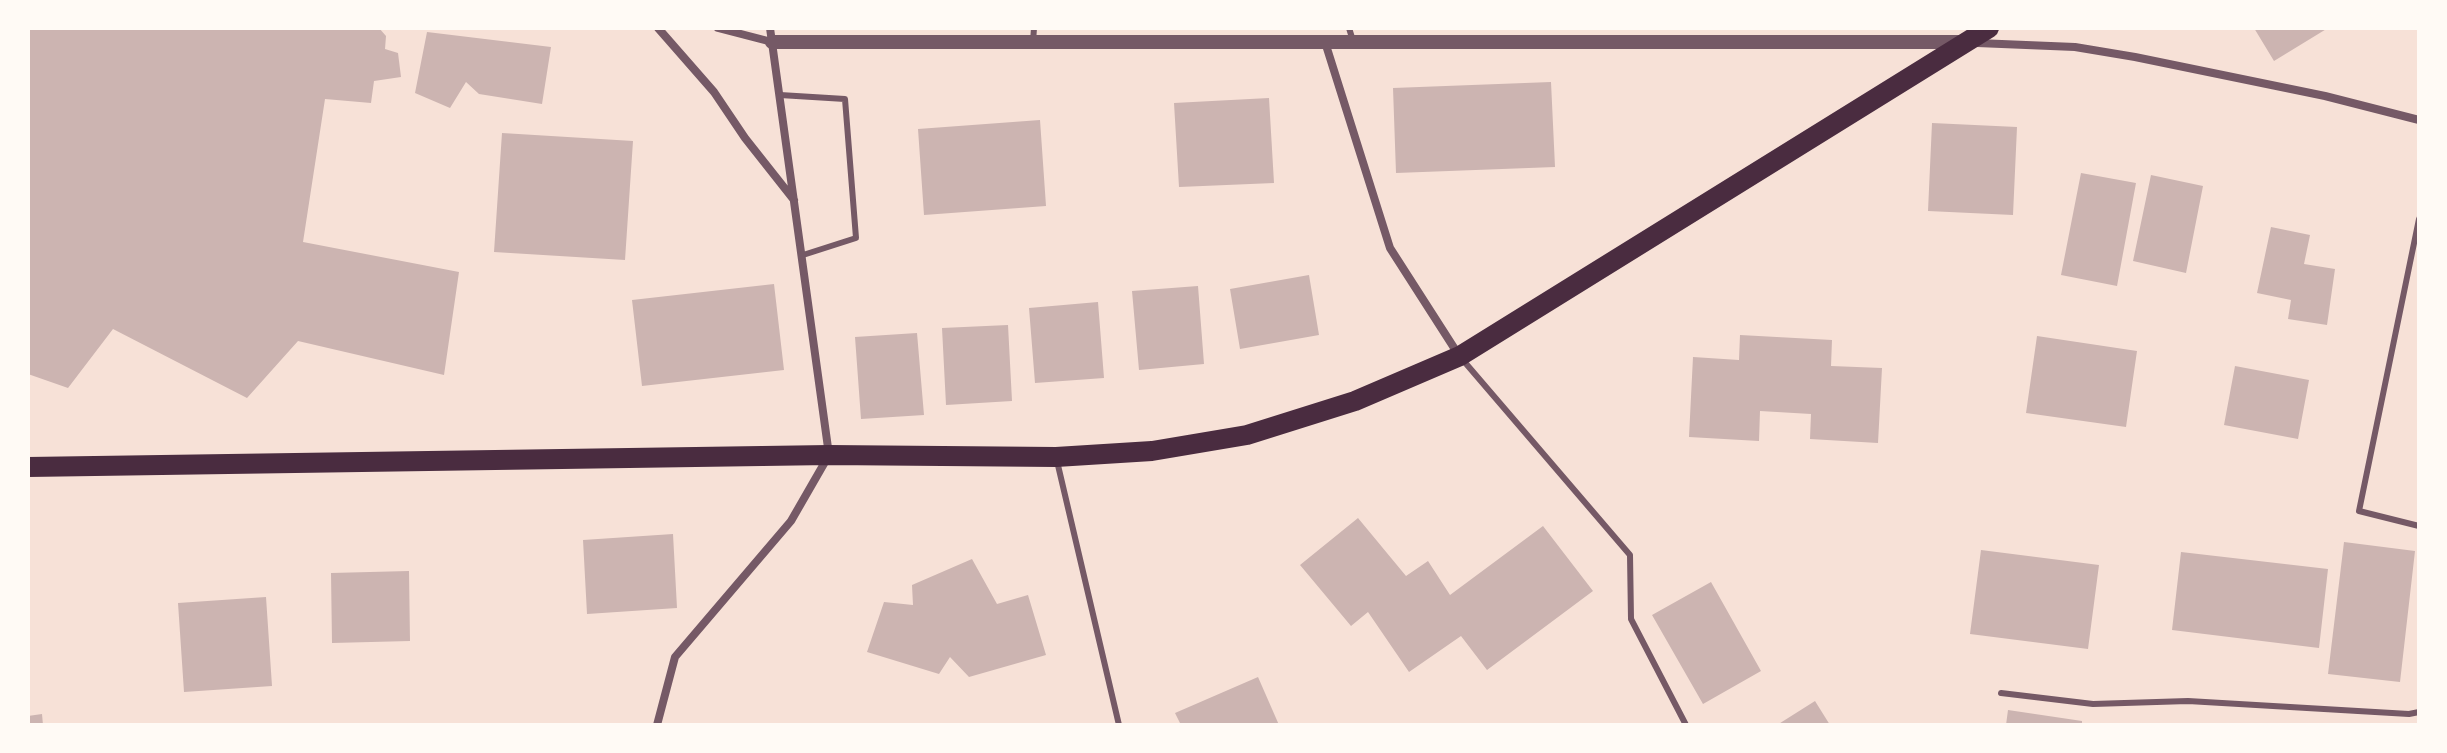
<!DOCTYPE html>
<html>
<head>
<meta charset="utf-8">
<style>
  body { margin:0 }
  #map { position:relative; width:2447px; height:753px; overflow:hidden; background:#f7e1d7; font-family:Karla,sans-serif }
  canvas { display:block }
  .frame { position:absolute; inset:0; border:30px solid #fffaf5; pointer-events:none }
</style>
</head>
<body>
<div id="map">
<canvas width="2447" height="753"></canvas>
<div class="frame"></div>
</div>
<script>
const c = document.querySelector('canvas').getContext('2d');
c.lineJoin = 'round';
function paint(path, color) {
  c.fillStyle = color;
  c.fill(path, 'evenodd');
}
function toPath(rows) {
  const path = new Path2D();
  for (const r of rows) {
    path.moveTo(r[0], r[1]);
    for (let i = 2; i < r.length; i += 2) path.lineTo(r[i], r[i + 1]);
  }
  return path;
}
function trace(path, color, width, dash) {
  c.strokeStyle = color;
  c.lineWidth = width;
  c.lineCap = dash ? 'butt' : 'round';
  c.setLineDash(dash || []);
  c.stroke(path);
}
paint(toPath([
  [28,28,379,28,386,36,385,49,398,53,401,77,374,81,371,103,325,99,303,242,459,272,444,375,298,341,247,398,113,329,68,388,28,374],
  [2254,28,2328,28,2274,61],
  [427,32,551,47,542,104,479,94,466,82,450,108,415,93],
  [1551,82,1555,167,1396,173,1393,88],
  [1269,98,1274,183,1179,187,1174,103],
  [1040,120,1046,206,924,215,918,129],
  [1932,123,2017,127,2013,215,1928,211],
  [502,133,633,141,625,260,494,252],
  [2081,173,2136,183,2117,286,2061,275],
  [2151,175,2203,186,2186,273,2133,261],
  [2271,227,2310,235,2304,264,2335,269,2327,325,2288,319,2291,300,2257,293],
  [1309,275,1319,335,1240,349,1230,289],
  [774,284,784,370,642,386,632,300],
  [1198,286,1204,364,1139,370,1132,291],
  [1098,302,1104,378,1035,383,1029,308],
  [1008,325,1012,401,946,405,942,328],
  [917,333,924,415,861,419,855,337],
  [1740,335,1832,340,1831,366,1882,368,1878,443,1810,439,1811,414,1760,411,1759,441,1689,437,1693,357,1739,360],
  [2037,336,2137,351,2126,427,2026,413],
  [2235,366,2309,380,2298,439,2224,425],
  [1358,518,1406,576,1428,561,1450,595,1543,526,1593,591,1487,670,1461,636,1409,672,1368,612,1351,626,1300,565],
  [673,534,677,608,587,614,583,540],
  [2344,542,2415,551,2400,682,2328,674],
  [1981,550,2099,565,2088,649,1970,634],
  [2181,552,2328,569,2319,648,2172,630],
  [972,559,997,604,1028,595,1046,655,969,677,950,657,939,674,867,652,884,602,913,605,912,585],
  [409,571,410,641,332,643,331,573],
  [1711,582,1761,671,1703,704,1652,615],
  [266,597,272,686,184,692,178,603],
  [1258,677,1279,725,1181,725,1175,713],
  [1815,701,1830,725,1777,725],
  [2008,710,2082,721,2082,725,2006,725],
  [42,714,43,725,28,725,28,716]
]), '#ccb4b1');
trace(toPath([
  [1349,28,1353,41],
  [1033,42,1034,28],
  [780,95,845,99,856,238,803,255],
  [2419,219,2359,511,2419,526],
  [1462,359,1630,555,1631,619,1686,725],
  [1057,461,1119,725],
  [2001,693,2093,704,2188,701,2409,714,2419,712]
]), '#755966', 6);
trace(toPath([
  [658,28,714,92,745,138,794,200],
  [718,28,772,42],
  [1325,42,1390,248,1458,354],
  [1977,43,2075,47,2135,57,2325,96,2419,120],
  [657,725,675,657,791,521,829,455,770,28]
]), '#755966', 8);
trace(toPath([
  [772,42,1963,42]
]), '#755966', 14);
trace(toPath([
  [28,467,829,455,1056,457,1152,451,1247,435,1355,401,1460,356,1989,28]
]), '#4a2c40', 20);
</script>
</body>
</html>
